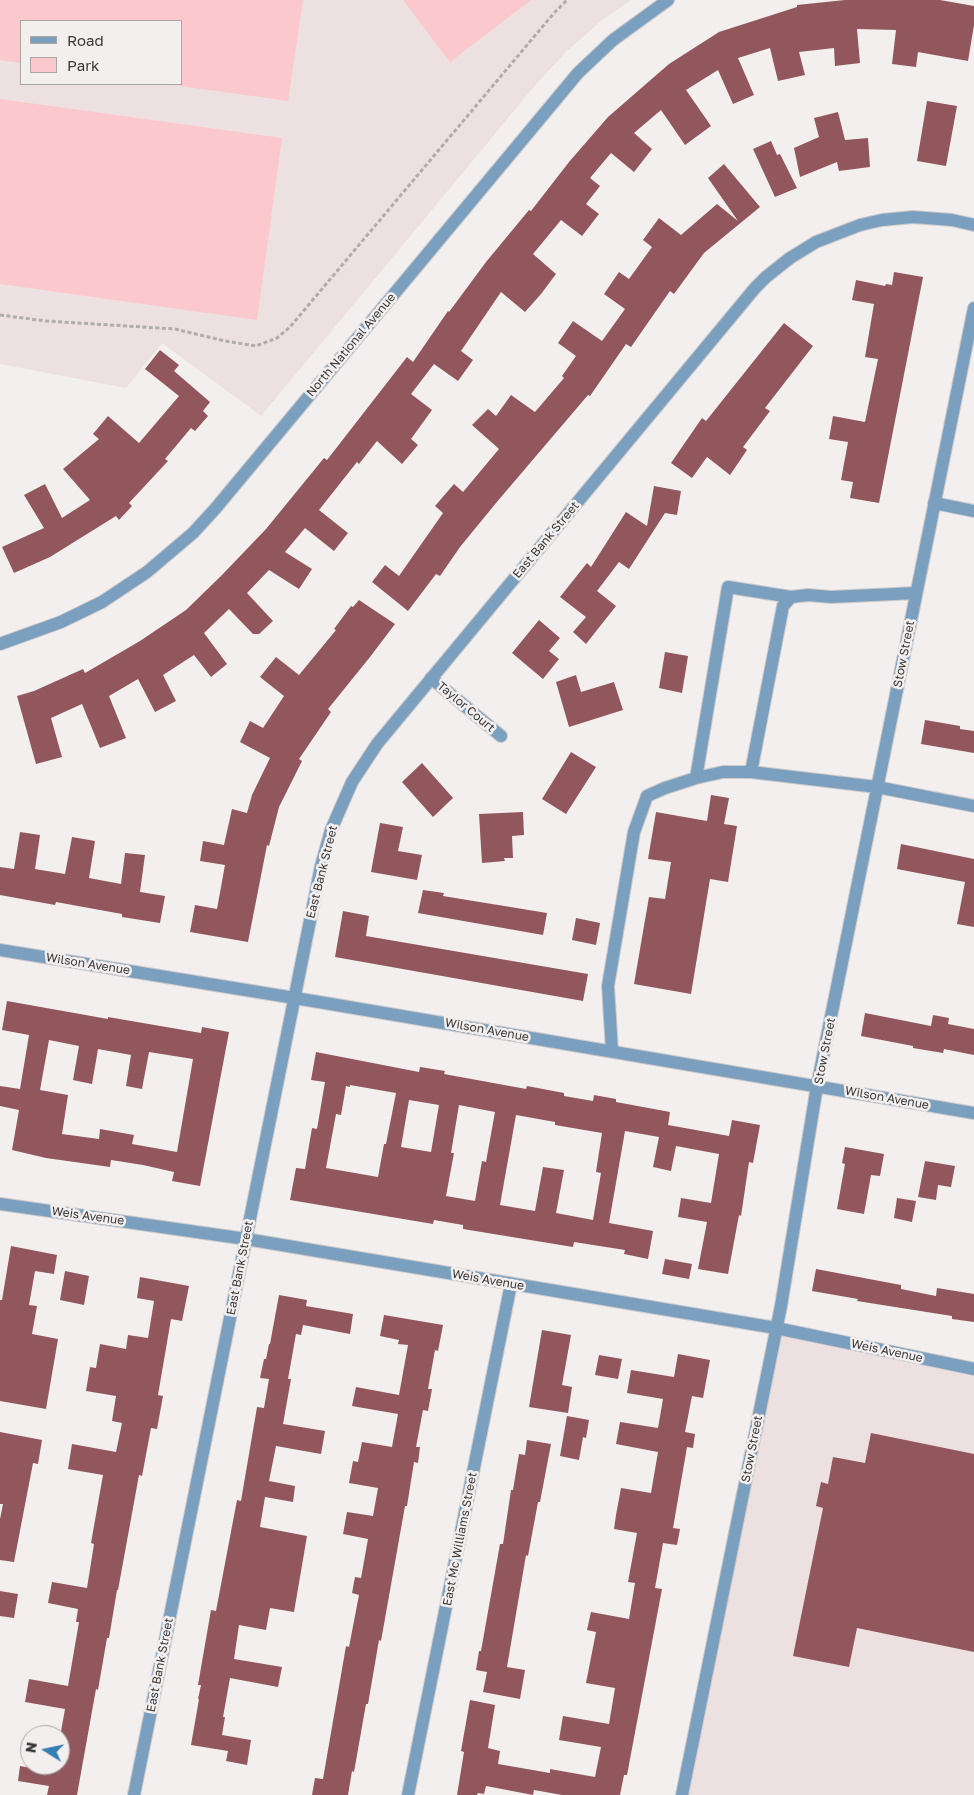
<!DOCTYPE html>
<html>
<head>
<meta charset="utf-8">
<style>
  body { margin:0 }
  #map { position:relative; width:974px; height:1795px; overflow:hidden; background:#f3efef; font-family:"Golos Text",sans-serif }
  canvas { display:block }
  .legend { position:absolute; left:20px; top:20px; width:162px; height:65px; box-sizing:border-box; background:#f3efef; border:1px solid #a9a6a6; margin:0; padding:6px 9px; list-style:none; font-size:15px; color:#393838 }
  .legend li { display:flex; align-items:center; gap:10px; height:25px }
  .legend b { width:25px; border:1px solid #a9a6a6 }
  .north { position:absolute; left:20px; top:1725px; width:50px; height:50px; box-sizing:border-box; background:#f3efef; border:1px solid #a9a6a6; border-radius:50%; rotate:280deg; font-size:14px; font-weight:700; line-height:20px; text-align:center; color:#393838 }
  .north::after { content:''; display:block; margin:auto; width:18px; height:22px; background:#367eb2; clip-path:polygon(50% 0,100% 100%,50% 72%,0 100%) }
</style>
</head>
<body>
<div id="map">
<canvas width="974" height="1795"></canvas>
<ul class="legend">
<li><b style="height:6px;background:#7ba0bf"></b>Road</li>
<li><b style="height:14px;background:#fbc9cd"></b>Park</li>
</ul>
<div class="north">N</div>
</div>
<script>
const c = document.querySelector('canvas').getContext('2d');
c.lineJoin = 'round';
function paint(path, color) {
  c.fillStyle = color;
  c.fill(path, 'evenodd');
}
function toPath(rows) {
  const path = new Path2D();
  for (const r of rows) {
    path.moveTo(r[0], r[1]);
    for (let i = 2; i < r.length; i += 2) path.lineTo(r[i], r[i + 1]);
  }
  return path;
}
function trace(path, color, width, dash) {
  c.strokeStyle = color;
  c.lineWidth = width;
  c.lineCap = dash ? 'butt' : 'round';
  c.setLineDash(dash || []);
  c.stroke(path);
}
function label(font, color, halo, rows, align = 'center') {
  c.font = font + ' "Golos Text",sans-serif';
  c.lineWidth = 5;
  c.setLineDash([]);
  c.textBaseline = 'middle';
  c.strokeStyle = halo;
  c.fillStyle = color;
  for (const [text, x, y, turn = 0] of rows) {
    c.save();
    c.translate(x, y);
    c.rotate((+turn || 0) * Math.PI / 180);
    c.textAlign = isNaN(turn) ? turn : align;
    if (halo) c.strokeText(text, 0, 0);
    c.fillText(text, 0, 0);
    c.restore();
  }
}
paint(toPath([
  [0,0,631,0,601,21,566,52,538,82,261,416,162,343,126,388,0,364],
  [21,21,181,21,181,84,21,84],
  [776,1328,974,1369,974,1795,682,1795]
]), '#ede0e1');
paint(toPath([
  [0,0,303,0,288,101,166,84,181,84,181,21,21,21,21,63,0,60],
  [403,0,531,0,450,62],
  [0,99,282,138,257,320,0,284]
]), '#fbc9cd');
paint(toPath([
  [845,0,940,0,974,6,974,25,968,61,918,52,916,67,892,64,896,30,857,29,860,63,835,66,834,48,799,52,805,75,778,81,770,48,738,58,754,95,733,104,718,70,686,90,711,126,685,145,661,110,634,133,652,149,634,172,611,153,590,178,600,186,586,204,599,214,582,236,561,220,533,254,556,274,541,294,525,312,501,292,461,351,473,360,458,381,434,364,411,394,432,410,411,439,418,445,402,464,377,441,359,464,357,462,319,510,348,533,334,551,305,528,285,552,312,569,299,589,269,570,247,593,273,621,259,634,253,634,229,609,204,633,227,664,211,677,194,655,163,675,176,701,155,712,138,679,109,696,126,738,100,748,82,704,51,718,62,757,36,764,17,696,34,691,83,669,85,673,140,641,186,610,222,575,266,529,324,458,327,460,407,357,413,362,448,311,449,312,486,262,529,210,531,211,569,162,608,117,669,64,719,32,797,7,797,5],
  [927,101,957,106,946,166,917,161],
  [838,112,845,140,868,138,870,167,839,171,837,162,800,177,794,148,819,137,814,118],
  [771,141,777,155,780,154,797,188,775,197,753,149],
  [724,164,760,207,704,253,674,294,670,291,631,347,626,344,590,396,588,395,496,503,460,547,440,576,436,574,408,611,372,582,385,565,399,576,443,513,435,506,454,484,463,492,499,449,472,425,488,409,496,416,511,395,535,412,564,378,562,376,576,356,558,343,573,321,602,341,625,309,604,294,619,272,629,279,652,247,643,240,659,218,681,235,717,204,738,221,708,178],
  [894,272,923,277,879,503,850,498,853,482,841,480,848,442,829,439,833,416,865,422,878,359,865,357,874,304,852,300,856,280,885,286,886,284,892,285],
  [784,323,813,346,765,408,770,411,743,447,747,450,730,475,707,457,692,478,671,463,702,418,706,421],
  [160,350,179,365,174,371,210,402,203,411,208,416,195,431,191,428,165,459,168,461,129,503,132,506,119,520,116,516,50,557,14,573,2,547,44,528,24,495,45,484,62,518,90,500,63,469,99,439,93,434,108,416,139,443,179,396,145,369],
  [654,486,681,491,677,515,665,513,629,569,619,562,597,591,616,606,586,644,573,632,586,617,560,597,587,563,591,567,626,512,647,526],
  [359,600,395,624,370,657,328,709,331,712,299,759,302,761,279,807,269,846,267,845,248,942,190,932,195,905,217,909,225,865,200,861,203,841,224,845,232,809,247,813,252,795,270,758,240,742,250,721,263,728,284,696,260,677,276,657,299,675,336,630,334,629,351,606,353,607],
  [539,620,560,638,549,651,559,659,543,679,512,653],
  [665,652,688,656,682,693,659,688],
  [576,675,581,692,614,682,623,710,569,727,556,682],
  [925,720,960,726,960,729,974,731,974,753,921,744],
  [571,752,596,767,566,814,542,799],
  [422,763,453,798,433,817,402,782],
  [711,795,729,798,724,824,737,826,728,882,710,879,691,994,634,984,649,897,665,899,671,862,648,859,656,812,707,821],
  [523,812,524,835,512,836,513,858,504,858,505,861,482,863,479,814],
  [380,823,403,827,398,851,422,855,417,880,371,872],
  [20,832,40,835,35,869,65,874,72,837,95,841,89,878,121,884,125,853,145,855,140,892,165,896,160,923,122,917,122,914,56,902,55,905,0,895,0,867,14,869],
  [901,844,974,859,974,927,957,924,965,882,897,869],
  [423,890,444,893,443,896,547,913,543,935,418,913],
  [343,911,369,916,366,936,588,974,583,1001,335,957],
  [576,918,600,923,596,945,572,940],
  [7,1001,108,1019,108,1017,201,1033,202,1027,229,1032,200,1186,172,1181,174,1172,143,1165,111,1160,110,1167,46,1158,12,1150,19,1110,0,1106,0,1086,20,1089,29,1035,2,1030],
  [49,1040,79,1046,73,1080,92,1084,98,1049,131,1055,126,1086,142,1089,149,1052,193,1059,177,1152,132,1144,134,1135,100,1129,99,1139,62,1134,68,1095,40,1090],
  [865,1013,931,1026,933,1015,949,1018,948,1024,974,1029,974,1055,944,1049,943,1053,913,1048,913,1046,861,1036],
  [316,1052,419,1072,420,1067,445,1071,444,1074,526,1089,527,1086,564,1093,564,1096,593,1101,594,1095,616,1099,616,1102,670,1112,668,1125,729,1136,732,1120,760,1125,753,1163,749,1162,741,1216,739,1215,728,1274,698,1269,707,1222,678,1217,681,1198,711,1203,719,1154,676,1146,671,1171,653,1167,659,1137,625,1131,609,1223,653,1231,648,1259,624,1254,625,1250,574,1242,573,1247,463,1229,463,1225,434,1220,433,1224,290,1200,296,1168,305,1169,312,1128,317,1129,325,1082,311,1080],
  [350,1085,396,1093,386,1144,384,1144,378,1177,326,1168,336,1114,341,1115,346,1086,350,1087],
  [409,1100,439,1105,431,1152,401,1147],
  [459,1105,495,1112,486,1162,482,1161,475,1201,446,1196,454,1153,451,1153],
  [516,1115,555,1122,555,1125,602,1133,596,1172,601,1173,593,1220,556,1213,564,1170,543,1167,535,1211,500,1205],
  [845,1147,884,1154,880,1176,871,1175,864,1214,837,1209,845,1164,842,1163],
  [925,1161,955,1166,951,1187,938,1185,936,1200,918,1197],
  [897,1198,916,1201,912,1222,894,1218],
  [11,1246,57,1255,54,1274,35,1271,29,1305,37,1306,32,1334,58,1339,46,1409,0,1401,0,1300,2,1300],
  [665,1259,692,1264,689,1279,662,1274],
  [816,1269,901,1285,901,1289,936,1296,937,1288,974,1294,974,1322,952,1319,952,1316,857,1301,858,1299,812,1291],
  [65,1271,89,1276,84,1305,60,1300],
  [140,1277,189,1286,182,1321,171,1319,158,1395,163,1396,157,1429,151,1428,142,1476,139,1475,118,1590,117,1590,109,1638,107,1638,98,1690,96,1689,77,1795,47,1795,49,1786,18,1781,20,1766,53,1772,54,1765,60,1765,60,1737,65,1709,25,1702,29,1679,68,1686,79,1622,76,1622,78,1609,48,1603,52,1582,87,1588,94,1544,91,1543,103,1475,68,1469,72,1444,116,1452,122,1423,112,1421,116,1396,86,1391,90,1367,96,1368,100,1344,126,1349,128,1335,148,1338,154,1301,137,1298],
  [279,1295,307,1300,306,1306,353,1314,350,1334,303,1325,301,1335,296,1334,288,1379,291,1379,283,1424,325,1431,321,1454,276,1446,269,1481,295,1486,293,1502,265,1497,260,1527,307,1536,294,1612,270,1608,266,1630,239,1625,234,1659,282,1667,278,1687,230,1678,223,1717,225,1717,222,1735,251,1740,247,1765,226,1761,228,1751,191,1745,199,1699,198,1699,201,1685,198,1685,211,1610,216,1611,237,1500,241,1501,257,1407,264,1408,269,1379,260,1378,264,1359,266,1359,269,1344,270,1344],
  [384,1315,443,1325,438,1351,435,1350,428,1389,432,1389,428,1411,423,1410,416,1447,420,1447,418,1463,414,1462,407,1506,405,1506,381,1641,379,1640,368,1704,366,1704,354,1772,352,1771,348,1795,312,1795,315,1778,323,1779,346,1646,349,1647,359,1595,352,1593,355,1577,361,1578,368,1539,343,1534,347,1512,373,1516,378,1488,349,1483,353,1461,358,1462,362,1442,392,1447,398,1414,352,1406,356,1387,399,1395,408,1345,398,1344,399,1340,380,1336],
  [542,1330,571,1335,562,1385,572,1387,568,1413,529,1407],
  [678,1354,710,1360,703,1398,692,1396,685,1432,695,1434,693,1448,687,1447,673,1528,680,1529,677,1545,663,1543,655,1588,662,1589,627,1775,624,1775,620,1795,562,1795,534,1790,533,1795,486,1786,484,1794,478,1793,477,1795,457,1795,464,1752,461,1751,470,1700,495,1705,488,1748,500,1751,498,1764,550,1773,550,1769,595,1777,601,1747,559,1740,563,1716,609,1724,615,1688,586,1683,596,1632,587,1630,591,1612,629,1619,635,1583,628,1582,637,1533,614,1529,616,1515,621,1488,651,1493,658,1452,616,1444,620,1422,658,1428,663,1399,627,1393,631,1370,674,1377],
  [599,1355,622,1359,618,1379,595,1375],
  [567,1416,589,1420,586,1438,583,1437,579,1460,560,1456],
  [0,1432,42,1440,38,1464,33,1463,14,1562,0,1560,0,1519,3,1504,0,1504],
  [871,1433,974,1454,974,1652,857,1628,849,1667,793,1656,823,1508,816,1506,821,1482,828,1484,833,1457,865,1463],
  [527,1440,551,1444,540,1502,538,1502,528,1556,526,1555,507,1667,525,1670,520,1699,483,1692,487,1672,476,1670,479,1651,481,1651,500,1544,503,1544,511,1490,513,1490,519,1454,525,1455],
  [0,1591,18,1594,14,1618,0,1616]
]), '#91575d');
const minor = toPath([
  [934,503,974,511],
  [0,644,61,622,102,602,147,572,193,533,215,509,578,73,613,40,668,0],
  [431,678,501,736],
  [751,772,783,606,791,597,808,595,831,597,916,593],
  [696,778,728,587,791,597],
  [0,950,313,1001,974,1113],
  [612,1051,608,986,634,832,647,796,665,788,696,778,723,772,751,772,877,787,974,806],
  [0,1204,246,1239,776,1328,974,1369],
  [134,1795,321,866,331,830,352,782,377,744,755,288,766,277,790,258,816,242,860,225,882,220,913,217,952,220,974,225],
  [408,1795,511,1284],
  [682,1795,781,1306,817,1086,974,308]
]);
trace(minor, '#cecaca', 14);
trace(toPath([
  [0,315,46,321,175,329,225,341,256,346,277,338,290,327,554,13,567,0]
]), '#afacac', 3, [4, 2.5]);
trace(minor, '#7ba0bf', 12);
label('12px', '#393838', '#f3efef', [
  ["North National Avenue",351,345,-50],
  ["East Bank Street",546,540,-50],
  ["Stow Street",904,654,-79],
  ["Taylor Court",466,707,40],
  ["East Bank Street",322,872,-76],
  ["Wilson Avenue",88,964,9],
  ["Wilson Avenue",487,1030,10],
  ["Stow Street",825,1051,-79],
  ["Wilson Avenue",887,1098,10],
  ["Weis Avenue",88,1216,8],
  ["East Bank Street",240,1268,-79],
  ["Weis Avenue",488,1280,10],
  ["Weis Avenue",887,1351,12],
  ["Stow Street",752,1449,-79],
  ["East Mc Williams Street",460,1539,-79],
  ["East Bank Street",160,1665,-79]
]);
</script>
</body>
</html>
